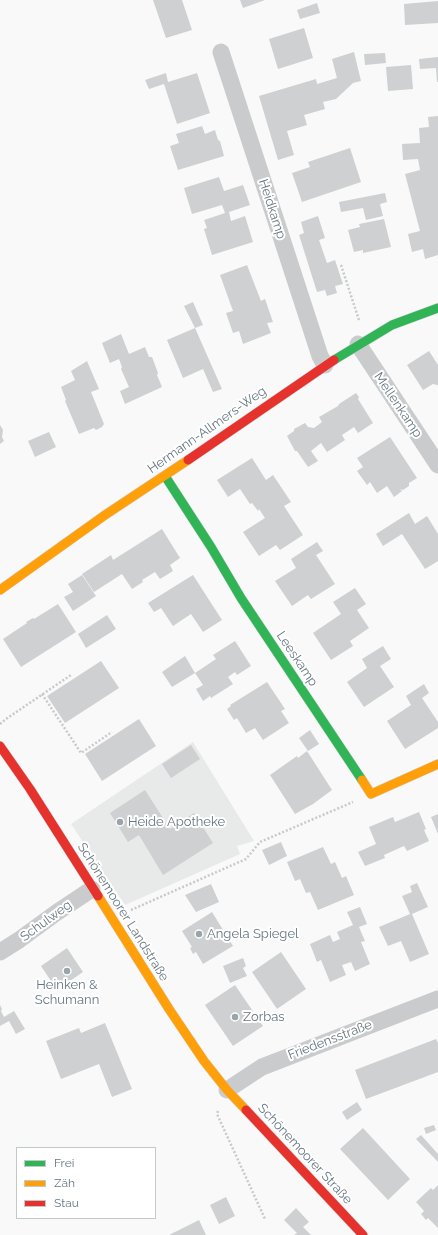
<!DOCTYPE html>
<html>
<head>
<meta charset="utf-8">
<style>
  body { margin:0 }
  #map { position:relative; width:438px; height:1235px; overflow:hidden; background:#f9f9f9; font-family:Raleway,sans-serif }
  canvas { display:block }
  .legend { position:absolute; left:16px; top:1147px; width:140px; height:72px; box-sizing:border-box; background:#fff; border:1px solid #c2c9cd; margin:0; padding:5px 7px; list-style:none; font-size:12px; color:#667781 }
  .legend li { display:flex; align-items:center; gap:8px; height:20px }
  .legend b { width:20px; border:1px solid #c2c9cd }
</style>
</head>
<body>
<div id="map">
<canvas width="438" height="1235"></canvas>
<ul class="legend">
<li><b style="height:5px;background:#30b455"></b>Frei</li>
<li><b style="height:5px;background:#ff9f0a"></b>Zäh</li>
<li><b style="height:5px;background:#e5322d"></b>Stau</li>
</ul>
</div>
<script>
const c = document.querySelector('canvas').getContext('2d');
c.lineJoin = 'round';
function paint(path, color) {
  c.fillStyle = color;
  c.fill(path, 'evenodd');
}
function toPath(rows) {
  const path = new Path2D();
  for (const r of rows) {
    path.moveTo(r[0], r[1]);
    for (let i = 2; i < r.length; i += 2) path.lineTo(r[i], r[i + 1]);
  }
  return path;
}
function trace(path, color, width, dash) {
  c.strokeStyle = color;
  c.lineWidth = width;
  c.lineCap = dash ? 'butt' : 'round';
  c.setLineDash(dash || []);
  c.stroke(path);
}
function label(font, color, halo, rows, align = 'center') {
  c.font = font + ' Raleway,sans-serif';
  c.lineWidth = 4;
  c.setLineDash([]);
  c.textBaseline = 'middle';
  c.strokeStyle = halo;
  c.fillStyle = color;
  for (const [text, x, y, turn = 0] of rows) {
    c.save();
    c.translate(x, y);
    c.rotate((+turn || 0) * Math.PI / 180);
    c.textAlign = isNaN(turn) ? turn : align;
    if (halo) c.strokeText(text, 0, 0);
    c.fillText(text, 0, 0);
    c.restore();
  }
}
paint(toPath([
  [193,742,254,841,237,846,240,854,125,905,71,824]
]), '#e8e9e9');
paint(toPath([
  [153,0,182,0,192,30,166,38],
  [240,0,265,0,243,8],
  [438,1,438,23,405,25,404,4],
  [317,3,320,13,300,19,297,10],
  [304,28,313,58,278,69,269,39],
  [354,52,361,81,353,83,336,99,323,102,325,109,304,115,307,125,287,131,294,155,278,160,259,96,316,79,317,84,337,78,332,59],
  [385,53,386,63,365,65,364,54],
  [438,57,438,82,437,82,436,68,420,69,419,59],
  [411,65,413,89,388,91,386,67],
  [166,73,168,82,197,73,210,113,177,124,164,84,149,89,145,80],
  [438,116,438,255,425,259,423,249,412,252,408,234,420,231,405,174,420,170,418,159,403,160,402,144,420,143,419,128,429,127,428,117],
  [202,126,205,134,215,130,218,140,220,141,224,156,178,170,170,146,179,143,176,134],
  [350,148,361,182,302,202,292,173,310,167,308,162],
  [219,177,224,191,243,185,250,205,229,212,231,221,245,216,253,242,212,255,204,229,207,228,204,220,225,213,222,205,192,214,184,188],
  [385,193,387,202,380,204,383,216,366,220,363,208,341,212,339,202],
  [318,216,325,238,319,240,327,263,335,260,343,284,335,286,337,293,327,296,325,290,317,292,299,235,304,233,301,222],
  [384,219,391,247,363,253,363,250,354,252,348,230,360,227,359,224],
  [247,265,261,301,265,299,273,322,267,323,271,333,243,344,239,331,233,333,226,313,233,311,220,275],
  [193,302,203,325,195,328,184,306],
  [195,328,222,389,213,392,203,369,183,378,167,340],
  [121,334,129,354,145,347,149,357,152,357,158,373,157,375,162,387,125,404,120,391,129,387,121,369,122,367,119,359,110,363,102,343],
  [429,351,438,365,438,385,437,385,433,384,423,390,407,365],
  [87,361,99,389,91,392,104,424,102,427,96,430,94,428,79,434,65,401,66,400,61,387,75,380,71,371],
  [356,393,359,397,358,399,373,423,358,433,354,427,342,435,345,440,327,452,321,443,311,451,318,461,308,467,297,451,295,451,287,436,294,431,294,429,305,423,308,427,314,428,322,422,319,417,338,406,339,404],
  [0,425,3,430,2,437,4,441,0,444],
  [49,432,56,447,35,457,28,441],
  [390,437,417,478,409,483,409,486,403,490,400,489,402,491,394,497,387,486,377,493,370,482,367,485,357,471,363,467,357,458],
  [252,458,266,480,273,475,291,502,284,506,303,535,280,550,276,545,259,556,243,532,265,518,259,509,258,511,252,503,250,504,240,489,228,497,217,480],
  [409,513,415,524,427,516,438,534,438,561,425,569,402,534,383,546,376,534],
  [162,529,180,558,170,565,173,571,160,579,155,572,142,580,143,582,132,589,122,574,94,592,82,574,111,555,113,560],
  [317,542,323,551,316,555,335,584,311,599,308,595,292,606,275,581,296,568,291,559],
  [82,575,96,596,73,611,64,597,73,592,68,584],
  [193,575,222,620,203,632,191,614,173,626,161,608,154,612,148,603],
  [355,588,366,604,357,610,369,628,350,641,353,646,331,660,313,633,341,614,333,602],
  [58,604,76,632,21,667,3,639,27,623,26,622,33,618,34,619],
  [107,615,116,629,86,648,78,634],
  [235,641,251,666,237,675,235,672,228,677,233,684,211,698,210,696,203,701,196,689,203,685,195,673,216,659,213,655],
  [383,646,391,659,380,666,394,687,364,707,347,682,367,668,362,659],
  [185,656,195,673,172,687,162,672],
  [101,661,119,688,65,723,47,696],
  [267,682,285,709,281,711,289,723,263,740,255,728,246,733,237,718,234,720,227,709,231,706,230,705],
  [424,684,429,693,422,698,438,722,438,728,405,749,387,721,411,705,406,696],
  [139,719,156,746,102,781,85,754],
  [310,730,319,744,308,751,299,738],
  [191,745,200,759,171,778,162,764],
  [307,751,332,790,313,804,295,814,270,775,297,756,298,758],
  [145,790,170,829,194,813,213,843,163,875,139,835,128,842,110,813],
  [419,812,426,829,424,830,429,841,407,851,404,846,384,855,385,858,365,866,358,852,376,844,369,827,393,817,395,822],
  [438,814,438,834,431,817],
  [281,842,287,856,269,865,262,850],
  [323,847,331,864,335,862,342,878,346,876,354,895,318,910,310,892,306,893,300,879,295,881,287,862],
  [417,883,428,907,412,914,429,954,410,962,401,941,388,946,379,927,410,914,402,896,412,892,410,886],
  [211,884,219,902,196,912,185,895],
  [360,907,367,924,359,927,365,941,361,942,370,964,355,971,351,962,342,965,346,975,330,982,321,960,317,962,310,944,330,935,333,942,340,939,337,932,353,925,347,912],
  [212,912,233,946,203,964,196,952,193,954,190,948,192,947,182,931],
  [67,948,83,972,57,990,41,966],
  [281,952,306,989,277,1009,252,972],
  [243,958,246,966,243,968,247,976,230,983,223,966],
  [235,985,263,1026,233,1046,205,1005],
  [0,1005,2,1009,1,1011,4,1017,14,1011,25,1029,16,1034,9,1021,0,1026],
  [105,1023,132,1089,112,1097,99,1064,61,1079,46,1041,79,1028,81,1033],
  [436,1039,438,1043,438,1072,366,1099,355,1070],
  [357,1102,362,1110,347,1120,342,1112],
  [434,1125,436,1130,426,1134,424,1128],
  [363,1128,410,1179,388,1200,340,1149],
  [421,1135,438,1154,438,1162,416,1139],
  [438,1185,438,1228,428,1218,426,1220,421,1214,424,1211,416,1202,431,1188,433,1190],
  [226,1197,235,1216,219,1224,210,1205],
  [296,1208,309,1222,303,1227,311,1235,294,1235,297,1233,284,1220],
  [199,1220,206,1235,169,1235]
]), '#ced0d1');
const fast = toPath([
  [334,360,392,325,438,308],
  [165,476,211,547,241,598,362,780]
]);
const slow = toPath([
  [0,590,105,515,188,460],
  [362,780,371,794,438,764],
  [98,896,169,1009,204,1061,227,1090,246,1110]
]);
const jam = toPath([
  [188,460,334,360],
  [0,746,30,789,98,896],
  [246,1110,363,1235]
]);
trace(fast, '#d5d6d7', 10);
trace(slow, '#d5d6d7', 10);
trace(jam, '#d5d6d7', 10);
trace(toPath([
  [341,265,359,320],
  [42,694,81,753,112,732],
  [0,724,6,719,71,675],
  [131,910,246,859,260,842,353,802],
  [218,1111,217,1114,265,1219]
]), '#c8c9ca', 2.5, [2, 2]);
trace(toPath([
  [221,52,320,356,325,365],
  [358,344,438,465],
  [0,952,19,940,56,913,92,889],
  [227,1090,262,1067,438,999]
]), '#cacbcc', 17);
trace(fast, '#30b455', 9);
trace(slow, '#ff9f0a', 9);
trace(jam, '#e5322d', 9);
for (const [x, y, r, color] of [
  [120,822,4,"#99a4ab"],
  [199,934,4,"#99a4ab"],
  [67,971,4,"#99a4ab"],
  [235,1017,4,"#99a4ab"]
]) {
  const dot = new Path2D();
  dot.arc(x, y, r, 0, 2 * Math.PI);
  c.fillStyle = color;
  c.fill(dot);
  trace(dot, '#fff', 1.5);
}
label('13px', '#667781', '#fff', [
  ["Heidkamp",272,209,72],
  ["Mellenkamp",398,405,56],
  ["Hermann-Allmers-Weg",207,430,-35],
  ["Leeskamp",297,659,56],
  ["Schönemoorer Landstraße",123,912,58],
  ["Schulweg",46,921,-36],
  ["Friedensstraße",330,1040,-21],
  ["Schönemoorer Straße",305,1154,47]
]);
label('13px', '#667781', '#fff', [
  ["Heide Apotheke",128,822],
  ["Angela Spiegel",207,934],
  ["Heinken &",67,985,"center"],
  ["Schumann",67,1000,"center"],
  ["Zorbas",243,1017]
], 'left');
</script>
</body>
</html>
